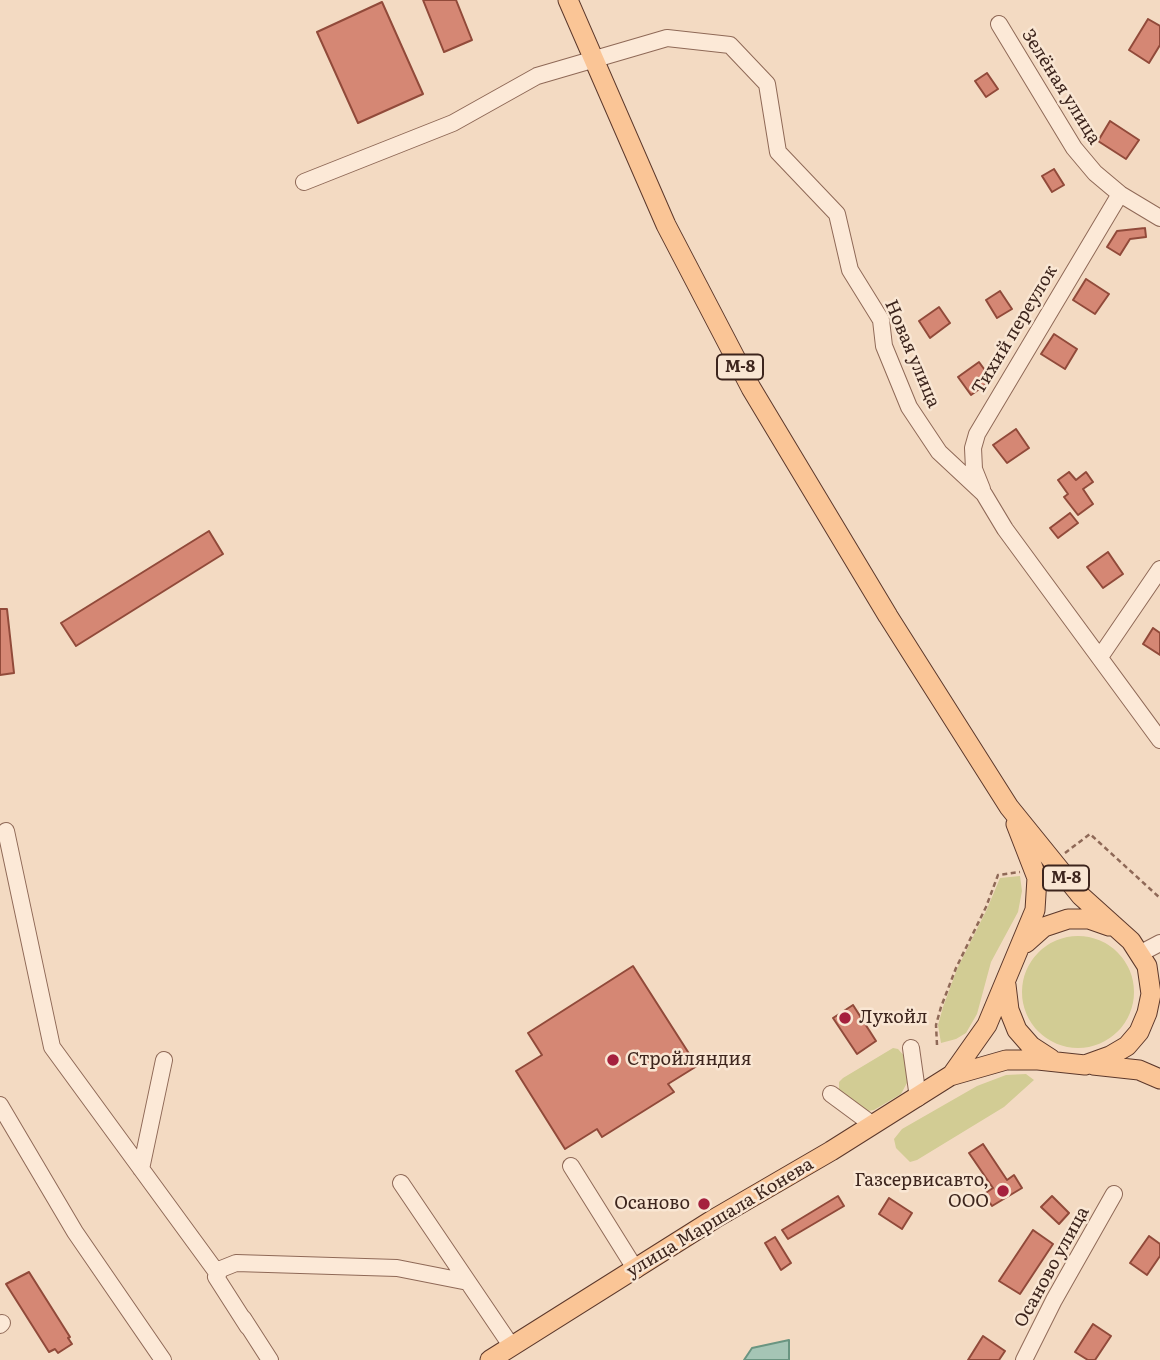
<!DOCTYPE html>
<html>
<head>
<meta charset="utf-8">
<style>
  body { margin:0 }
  canvas { display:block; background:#f3dac2 }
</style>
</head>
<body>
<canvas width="1160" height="1360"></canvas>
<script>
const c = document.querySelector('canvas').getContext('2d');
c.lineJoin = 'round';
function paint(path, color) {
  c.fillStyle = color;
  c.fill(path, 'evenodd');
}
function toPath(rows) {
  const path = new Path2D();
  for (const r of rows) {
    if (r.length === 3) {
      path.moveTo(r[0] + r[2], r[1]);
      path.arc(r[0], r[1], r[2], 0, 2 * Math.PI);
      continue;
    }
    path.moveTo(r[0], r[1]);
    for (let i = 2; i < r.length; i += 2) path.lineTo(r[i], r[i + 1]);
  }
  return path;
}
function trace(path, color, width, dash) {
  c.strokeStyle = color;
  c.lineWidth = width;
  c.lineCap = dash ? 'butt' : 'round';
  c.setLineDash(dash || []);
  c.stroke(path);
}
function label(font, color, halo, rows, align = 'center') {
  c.font = font + ' Literata,serif';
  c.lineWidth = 5;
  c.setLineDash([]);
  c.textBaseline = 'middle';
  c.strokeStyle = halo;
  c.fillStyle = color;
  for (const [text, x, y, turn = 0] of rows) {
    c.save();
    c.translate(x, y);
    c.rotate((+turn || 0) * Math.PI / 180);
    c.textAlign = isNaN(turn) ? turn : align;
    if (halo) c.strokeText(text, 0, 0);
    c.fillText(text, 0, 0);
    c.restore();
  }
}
paint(toPath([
  [1020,876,1022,891,1018,912,991,962,977,1014,966,1033,956,1039,941,1043,938,1025,943,1007,957,969,987,909,1000,878],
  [1078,992,56],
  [893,1048,898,1049,906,1058,908,1081,901,1094,874,1110,868,1111,862,1110,839,1092,839,1082,843,1078],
  [1026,1074,1034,1080,1004,1107,917,1160,910,1162,896,1148,894,1139,902,1129,977,1086,1006,1075]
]), '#d2cc94');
const water = toPath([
  [789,1340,789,1360,744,1360,752,1348,789,1340]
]);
paint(water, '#a5c5b5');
trace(water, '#6a9581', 2);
const building = toPath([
  [423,0,456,0,472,40,444,52,423,0],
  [382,2,423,94,358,123,317,32,382,2],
  [1148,19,1160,26,1160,45,1149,63,1129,50,1148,19],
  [987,73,998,89,986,97,975,81,987,73],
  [1110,121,1139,140,1126,159,1098,141,1110,121],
  [1054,169,1064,185,1052,192,1042,176,1054,169],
  [1145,228,1146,237,1130,239,1120,255,1107,247,1117,231,1145,228],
  [1086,279,1109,294,1095,314,1073,300,1086,279],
  [1000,291,1012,309,997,318,986,300,1000,291],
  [939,307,950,323,930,338,919,321,939,307],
  [1054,334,1077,349,1065,369,1041,354,1054,334],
  [979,362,992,380,971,395,958,377,979,362],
  [1016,429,1029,448,1007,463,993,445,1016,429],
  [1069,472,1076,480,1086,472,1093,482,1083,489,1093,504,1078,515,1064,497,1068,494,1058,480,1069,472],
  [1070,513,1078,523,1058,538,1050,528,1070,513],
  [209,531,223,554,76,646,61,623,209,531],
  [1108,552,1123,574,1103,588,1087,567,1108,552],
  [0,609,7,609,14,673,0,675,0,609],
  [1153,628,1160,633,1160,655,1143,644,1153,628],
  [633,966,697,1066,668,1084,674,1092,602,1137,597,1129,565,1149,516,1071,542,1055,528,1033,633,966],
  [853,1005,876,1041,857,1054,833,1018,853,1005],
  [983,1144,1007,1180,1014,1175,1022,1188,992,1206,984,1194,993,1188,969,1153,983,1144],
  [838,1196,844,1206,788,1239,782,1230,838,1196],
  [1052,1196,1069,1213,1059,1224,1041,1207,1052,1196],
  [889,1198,912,1213,902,1229,879,1214,889,1198],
  [1033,1230,1053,1244,1020,1294,999,1281,1033,1230],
  [1149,1236,1160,1244,1160,1256,1147,1275,1130,1263,1149,1236],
  [775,1237,791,1263,781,1270,765,1243,775,1237],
  [29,1272,70,1337,68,1338,72,1344,58,1353,55,1349,49,1352,6,1284,29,1272],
  [1093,1324,1111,1336,1095,1360,1088,1360,1075,1352,1093,1324],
  [983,1336,1005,1351,999,1360,968,1360,983,1336]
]);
paint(building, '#d58774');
trace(building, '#914a3a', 2);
const minor = toPath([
  [999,24,1074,148,1095,173,1120,194,1160,218],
  [304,182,453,123,537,76,667,38,730,45,767,84,778,152,837,214,850,270,881,320,884,346,909,407,939,452,984,494,1005,529,1160,740],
  [982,489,974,469,973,448,977,434,1120,194],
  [1100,657,1160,569],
  [6,831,52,1047,218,1274],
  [1141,953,1160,943],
  [911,1048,918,1098],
  [831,1094,873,1125],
  [0,1105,75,1232,163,1360],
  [571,1166,636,1270],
  [141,1169,164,1060],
  [401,1183,512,1347],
  [243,1318,270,1360],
  [0,1325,2,1323],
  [248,1327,216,1277,221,1269,236,1263,397,1268,468,1282],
  [1024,1360,1054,1300,1114,1194]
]);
const major = toPath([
  [1026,943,1044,927,1068,919,1089,919,1109,926],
  [1006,985,1009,1010,1017,1030,1031,1046,1051,1059],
  [1093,1065,1139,1070,1160,1079],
  [951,1076,987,1025,1035,910,1037,878,1016,824],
  [490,1360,714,1219,831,1151,950,1076,1006,1060,1038,1060,1085,1065,1110,1056,1127,1046,1139,1032,1147,1013,1151,994,1147,966,1131,941,1081,896,1009,807,888,616,751,388,666,225,568,0]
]);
trace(minor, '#8f6957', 18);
trace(major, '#5c382b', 21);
trace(toPath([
  [1065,853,1090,834,1160,898],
  [937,1045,936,1025,941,1007,956,968,986,907,998,875,1020,872]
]), '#8f6957', 2.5, [5, 3.5]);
trace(minor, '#fce9d7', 16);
trace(major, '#fac596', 19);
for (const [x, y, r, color] of [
  [845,1018,7,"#a5203d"],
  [613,1060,7,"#a5203d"],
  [1003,1191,7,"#a5203d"],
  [704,1204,7,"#a5203d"]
]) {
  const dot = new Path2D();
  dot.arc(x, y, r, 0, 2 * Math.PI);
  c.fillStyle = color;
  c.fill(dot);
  trace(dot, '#f9e6d3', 2.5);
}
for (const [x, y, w] of [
  [740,367,46],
  [1066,878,46]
]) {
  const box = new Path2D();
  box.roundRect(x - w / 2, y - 12.5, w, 25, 5);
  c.fillStyle = '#f9e6d3';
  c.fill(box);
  trace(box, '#3d251d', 2);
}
label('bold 16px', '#3d251d', null, [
  ["М-8",740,367],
  ["М-8",1066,878]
]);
label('18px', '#3d251d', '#f9e6d3', [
  ["Зелёная улица",1061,87,58],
  ["Тихий переулок",1015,330,-59],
  ["Новая улица",912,354,67],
  ["улица Маршала Конева",720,1218,-31],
  ["Осаново улица",1052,1267,-61]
]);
label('18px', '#3d251d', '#f9e6d3', [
  ["Лукойл",859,1018],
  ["Стройляндия",627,1060],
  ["Газсервисавто,",989,1181,"right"],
  ["ООО",989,1202,"right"],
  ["Осаново",690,1204,"right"]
], 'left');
</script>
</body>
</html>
